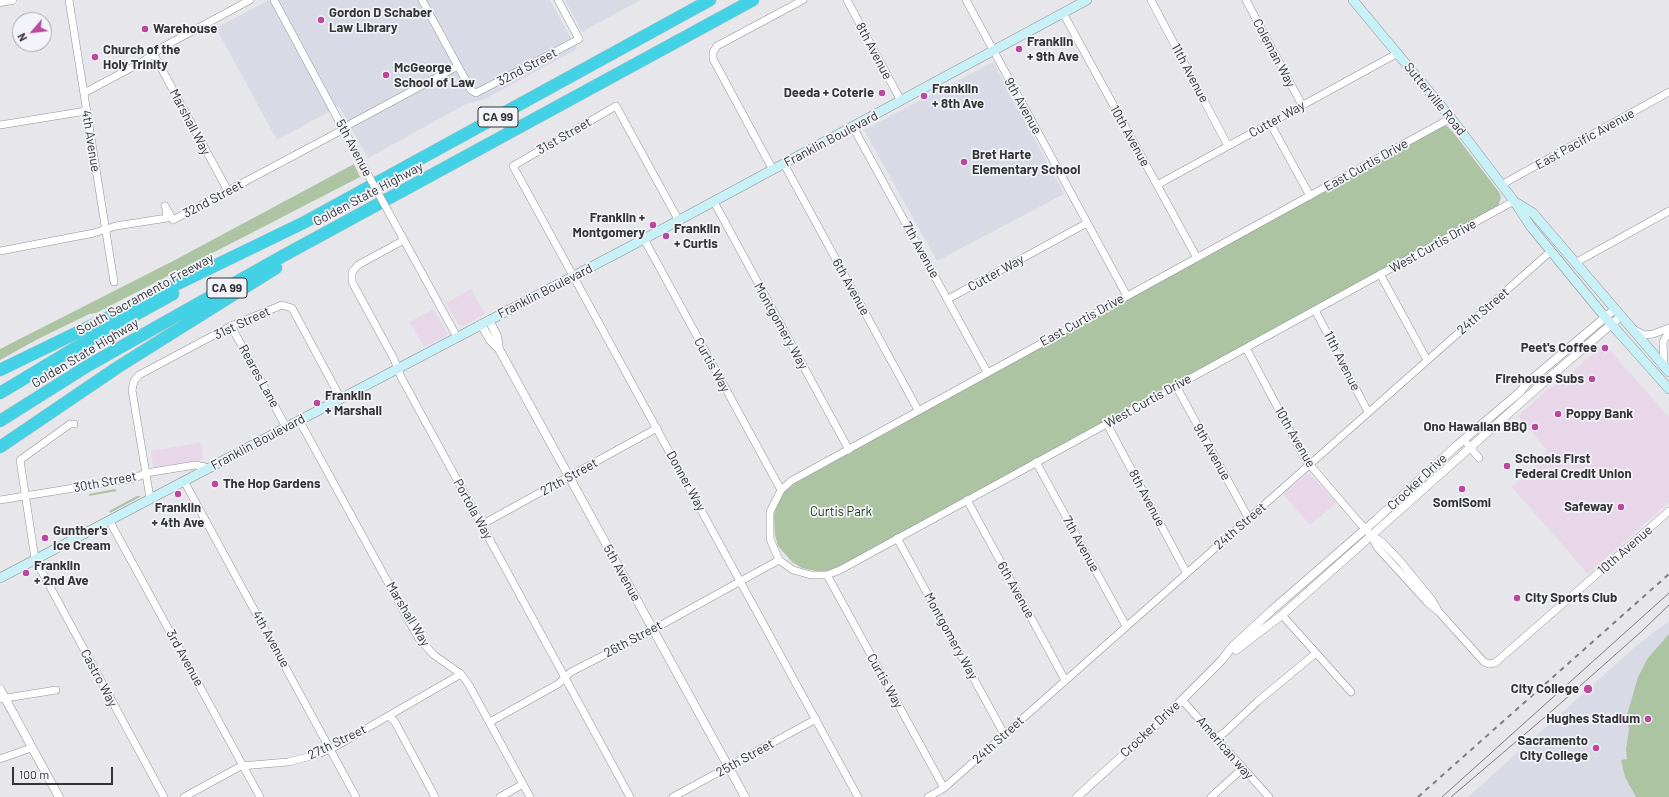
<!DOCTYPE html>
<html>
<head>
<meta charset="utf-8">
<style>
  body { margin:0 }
  #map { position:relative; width:1669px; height:797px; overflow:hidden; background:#e6e6eb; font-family:Barlow,sans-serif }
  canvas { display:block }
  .north { position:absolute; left:12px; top:12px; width:40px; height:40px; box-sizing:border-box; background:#f3f4f9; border:1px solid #a7a8ab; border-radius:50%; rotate:242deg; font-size:11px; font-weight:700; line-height:16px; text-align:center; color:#353537 }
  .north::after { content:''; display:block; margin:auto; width:14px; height:18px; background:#bc479f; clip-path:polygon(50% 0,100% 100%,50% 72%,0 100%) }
  .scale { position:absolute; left:12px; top:767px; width:101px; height:18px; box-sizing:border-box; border:2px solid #353537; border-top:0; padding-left:5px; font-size:12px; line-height:14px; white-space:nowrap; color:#353537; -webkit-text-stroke:3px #f3f4f9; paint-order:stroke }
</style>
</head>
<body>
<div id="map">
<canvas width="1669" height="797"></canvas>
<div class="north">N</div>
<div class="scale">100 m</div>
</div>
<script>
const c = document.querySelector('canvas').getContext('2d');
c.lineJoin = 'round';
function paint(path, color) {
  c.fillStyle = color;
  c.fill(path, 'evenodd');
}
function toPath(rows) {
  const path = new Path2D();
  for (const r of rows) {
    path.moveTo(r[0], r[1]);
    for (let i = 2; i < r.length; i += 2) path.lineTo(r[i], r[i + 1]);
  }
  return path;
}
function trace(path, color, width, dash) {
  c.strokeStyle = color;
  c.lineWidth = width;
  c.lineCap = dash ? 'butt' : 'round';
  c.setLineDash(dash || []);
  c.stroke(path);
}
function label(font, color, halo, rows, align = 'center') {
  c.font = font + ' Barlow,sans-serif';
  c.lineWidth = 3.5;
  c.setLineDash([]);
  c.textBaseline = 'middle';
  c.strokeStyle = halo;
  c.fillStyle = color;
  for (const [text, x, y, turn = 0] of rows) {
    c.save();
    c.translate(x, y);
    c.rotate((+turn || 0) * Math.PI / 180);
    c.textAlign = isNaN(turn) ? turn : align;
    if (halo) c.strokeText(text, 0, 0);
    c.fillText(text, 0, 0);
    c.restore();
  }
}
paint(toPath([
  [471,289,485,314,463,326,459,325,446,303],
  [433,309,447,333,445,337,424,347,410,322],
  [1604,344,1669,417,1669,502,1588,574,1512,487,1539,463,1547,450,1518,416,1547,390,1562,381],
  [201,443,203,458,200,460,155,467,153,466,151,451],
  [1310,474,1336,503,1310,525,1283,494,1306,475]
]), '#e7d7e9');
paint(toPath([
  [269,0,550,0,577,49,483,100,468,103,368,158,339,106,277,140,216,28],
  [565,0,640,0,582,32],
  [993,62,1064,194,937,261,864,130],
  [1669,621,1669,797,1468,797,1636,646]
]), '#d8dae6');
paint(toPath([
  [1442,126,1447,126,1453,132,1499,192,1501,197,1498,207,840,567,828,571,816,571,802,568,792,562,778,546,775,535,774,515,777,505,783,493,795,483],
  [354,164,360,177,96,313,89,314,38,339,0,360,0,349,175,260],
  [115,489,117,491,89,496,89,494],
  [137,496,141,496,138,498,110,513,109,511],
  [1669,634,1669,797,1636,797,1625,777,1621,760,1627,759,1626,749,1629,730,1627,715,1638,677,1648,658]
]), '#adc4a3');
const minor = toPath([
  [69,0,114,282],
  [274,0,367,173],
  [422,0,471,90,476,93,579,39,558,0],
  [847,0,901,101],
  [966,0,1127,296],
  [1151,0,1228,146],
  [1246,0,1302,105],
  [1063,13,1197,258],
  [153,53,228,191],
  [84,93,142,62,163,47,250,0],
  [1451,118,791,481,781,490,770,512,770,539,779,560,793,570,811,575,827,575,840,570,1514,201],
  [1270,123,1310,196],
  [0,125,86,111],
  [853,127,987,372],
  [343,128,458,66],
  [784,164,918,410],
  [773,170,713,59,713,52,717,46,803,0],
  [1157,185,1398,53],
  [1501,185,1669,92],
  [714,202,849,450],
  [165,206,173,220,344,129],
  [388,211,457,337],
  [679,221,616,106,513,166,858,797],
  [644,239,781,490],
  [404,240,358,265,352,272,352,282,394,359,401,377,630,797],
  [0,251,94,233,116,226,167,218,166,211],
  [1575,263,1669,211],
  [1380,274,1427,360],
  [948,299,1087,223],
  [1315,310,1368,412],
  [231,326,286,427],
  [1635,330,1644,335,1653,334,1669,328],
  [1246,348,1305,459,1357,520,1371,535,1382,542,1401,562,1432,600,1439,612,1428,603,1377,547,1371,535],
  [1664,367,1663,342,1669,332],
  [1176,386,1249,519],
  [299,420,419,639,434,655,461,674,469,685,530,797],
  [74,424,70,424,20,460,35,559,164,797],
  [1107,424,1186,572],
  [1464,440,1479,458],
  [1036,462,1126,626],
  [184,481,356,797],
  [150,498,132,390,134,381,139,375,231,326,282,305,292,308,341,399],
  [0,500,135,478,146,473,195,465,210,468],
  [967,500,1065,680],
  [109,520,260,797],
  [481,525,657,428],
  [897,538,1004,734],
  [827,575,944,788],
  [1439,612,1484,662,1489,664,1495,663,1669,511],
  [1282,615,1351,692],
  [0,699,56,690],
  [1182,700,1269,797],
  [389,716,395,722,435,797],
  [490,722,558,684,571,672,643,635,779,560],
  [1216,738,1224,733,1258,701,1316,653],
  [0,759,31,748],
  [184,797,241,766,288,762,315,755,331,749,461,674],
  [500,797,523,784],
  [673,797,816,719],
  [928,797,944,788,1551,251],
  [1211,797,1243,768]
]);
const tertiary = toPath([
  [0,2,12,0],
  [489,320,497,336,499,349],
  [481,324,490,340,499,349,745,797],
  [1236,650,1282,615,1536,389,1621,316],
  [0,689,59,797],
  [1077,797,1166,716,1222,660,1231,648,1272,610,1377,519,1455,447,1520,392,1526,384,1615,309]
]);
const secondary = toPath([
  [1353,0,1451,118,1514,201,1531,227,1605,317,1669,389],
  [1517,203,1533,213,1669,372],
  [0,578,644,239,1087,0]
]);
const motorway = toPath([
  [0,370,305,222,710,0],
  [0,393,75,348,173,294],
  [0,421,89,365,281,257,753,0],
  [0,447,118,367,276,268]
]);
trace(minor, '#929397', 8);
trace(tertiary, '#929397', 9);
trace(secondary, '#929397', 10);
trace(motorway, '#c2c2c3', 13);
trace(minor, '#fff', 7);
trace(tertiary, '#fff', 8);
trace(secondary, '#c7f1f7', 9);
trace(motorway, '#43d1e5', 12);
trace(toPath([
  [1442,797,1669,593],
  [1451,797,1545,717,1642,631,1669,605]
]), '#7e7e81', 1);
trace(toPath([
  [1418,797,1669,574]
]), '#7e7e81', 2, [5, 5]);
const minorBridge = toPath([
  [367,173,388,211]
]);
trace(minorBridge, '#929397', 8, []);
trace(minorBridge, '#fff', 7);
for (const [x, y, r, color] of [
  [321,20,4,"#bc479f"],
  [145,29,4,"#bc479f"],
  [1019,49,4,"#bc479f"],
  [95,57,4,"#bc479f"],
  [386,75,4,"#bc479f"],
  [882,93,4,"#bc479f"],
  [924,96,4,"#bc479f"],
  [964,162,4,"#bc479f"],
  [653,225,4,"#bc479f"],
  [666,236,4,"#bc479f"],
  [1605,348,4,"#bc479f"],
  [1592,379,4,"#bc479f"],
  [317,403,4,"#bc479f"],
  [1558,414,4,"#bc479f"],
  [1535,427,4,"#bc479f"],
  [1507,466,4,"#bc479f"],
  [215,484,4,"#bc479f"],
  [1462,489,4,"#bc479f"],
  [178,494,4,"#bc479f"],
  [1621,507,4,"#bc479f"],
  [45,538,4,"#bc479f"],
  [26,573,4,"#bc479f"],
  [1517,598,4,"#bc479f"],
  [1588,689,5,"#bc479f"],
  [1648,719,4,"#bc479f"],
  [1596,748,4,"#bc479f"]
]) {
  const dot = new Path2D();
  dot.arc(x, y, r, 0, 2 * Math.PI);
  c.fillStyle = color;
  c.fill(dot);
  trace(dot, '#f3f4f9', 1.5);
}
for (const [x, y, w] of [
  [498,117,40],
  [227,288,40]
]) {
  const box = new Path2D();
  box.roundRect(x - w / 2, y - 10, w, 20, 3);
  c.fillStyle = '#f3f4f9';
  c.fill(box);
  trace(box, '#353537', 1);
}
label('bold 12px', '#353537', null, [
  ["CA 99",498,117],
  ["CA 99",227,288]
]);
label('bold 13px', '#353537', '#f3f4f9', [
  ["Gordon D Schaber",329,13],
  ["Law Library",329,28],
  ["Warehouse",153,29],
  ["Franklin",1027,42],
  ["+ 9th Ave",1027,57],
  ["Church of the",103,50],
  ["Holy Trinity",103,65],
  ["McGeorge",394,68],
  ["School of Law",394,83],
  ["Franklin",932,89],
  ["+ 8th Ave",932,104],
  ["Deeda + Coterie",874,93,"right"],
  ["Bret Harte",972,155],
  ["Elementary School",972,170],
  ["Franklin +",645,218,"right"],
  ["Montgomery",645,233,"right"],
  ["Franklin",674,229],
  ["+ Curtis",674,244],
  ["Peet's Coffee",1597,348,"right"],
  ["Firehouse Subs",1584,379,"right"],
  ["Franklin",325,396],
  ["+ Marshall",325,411],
  ["Poppy Bank",1566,414],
  ["Ono Hawaiian BBQ",1527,427,"right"],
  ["Schools First",1515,459],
  ["Federal Credit Union",1515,474],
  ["The Hop Gardens",223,484],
  ["SomiSomi",1462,503,"center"],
  ["Safeway",1613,507,"right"],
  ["Franklin",178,508,"center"],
  ["+ 4th Ave",178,523,"center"],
  ["Gunther's",53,531],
  ["Ice Cream",53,546],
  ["Franklin",34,566],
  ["+ 2nd Ave",34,581],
  ["City Sports Club",1525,598],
  ["City College",1579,689,"right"],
  ["Hughes Stadium",1640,719,"right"],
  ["Sacramento",1588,741,"right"],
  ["City College",1588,756,"right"]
], 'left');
label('13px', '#353537', '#f3f4f9', [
  ["8th Avenue",874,51,62],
  ["Coleman Way",1274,53,62],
  ["32nd Street",527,67,-28],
  ["11th Avenue",1190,73,62],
  ["Sutterville Road",1435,99,51],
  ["9th Avenue",1023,106,61],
  ["Cutter Way",1277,119,-29],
  ["Marshall Way",190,122,62],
  ["31st Street",564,136,-30],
  ["10th Avenue",1130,136,61],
  ["Franklin Boulevard",831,139,-28],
  ["East Pacific Avenue",1585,139,-29],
  ["4th Avenue",91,141,81],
  ["5th Avenue",354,148,62],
  ["East Curtis Drive",1366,165,-29],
  ["Golden State Highway",368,194,-28],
  ["32nd Street",213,199,-28],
  ["West Curtis Drive",1433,246,-29],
  ["7th Avenue",921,250,61],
  ["Cutter Way",996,273,-29],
  ["6th Avenue",851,287,61],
  ["Franklin Boulevard",545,291,-27],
  ["South Sacramento Freeway",145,294,-29],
  ["24th Street",1483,311,-41],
  ["East Curtis Drive",1082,320,-29],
  ["31st Street",242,323,-25],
  ["Montgomery Way",781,326,61],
  ["Golden State Highway",85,353,-31],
  ["11th Avenue",1342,361,63],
  ["Curtis Way",712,365,61],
  ["Reares Lane",259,376,61],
  ["West Curtis Drive",1148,401,-29],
  ["10th Avenue",1295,437,60],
  ["Franklin Boulevard",258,442,-28],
  ["9th Avenue",1212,452,61],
  ["27th Street",569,477,-29],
  ["Donner Way",686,481,61],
  ["30th Street",105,482,-11],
  ["Crocker Drive",1417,482,-43],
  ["8th Avenue",1147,498,62],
  ["Portola Way",473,509,61],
  ["24th Street",1240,526,-41],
  ["7th Avenue",1081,544,61],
  ["10th Avenue",1625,550,-41],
  ["5th Avenue",622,573,61],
  ["6th Avenue",1016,590,61],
  ["Marshall Way",408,614,59],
  ["Montgomery Way",951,636,61],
  ["4th Avenue",271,639,61],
  ["26th Street",633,639,-28],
  ["3rd Avenue",185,658,61],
  ["Castro Way",99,678,62],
  ["Curtis Way",885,681,61],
  ["Crocker Drive",1150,729,-43],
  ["24th Street",998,740,-42],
  ["27th Street",337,742,-26],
  ["American way",1225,748,49],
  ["25th Street",745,758,-29]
]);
label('13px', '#223f0f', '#f3f4f9', [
  ["Curtis Park",841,512]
]);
</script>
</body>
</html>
